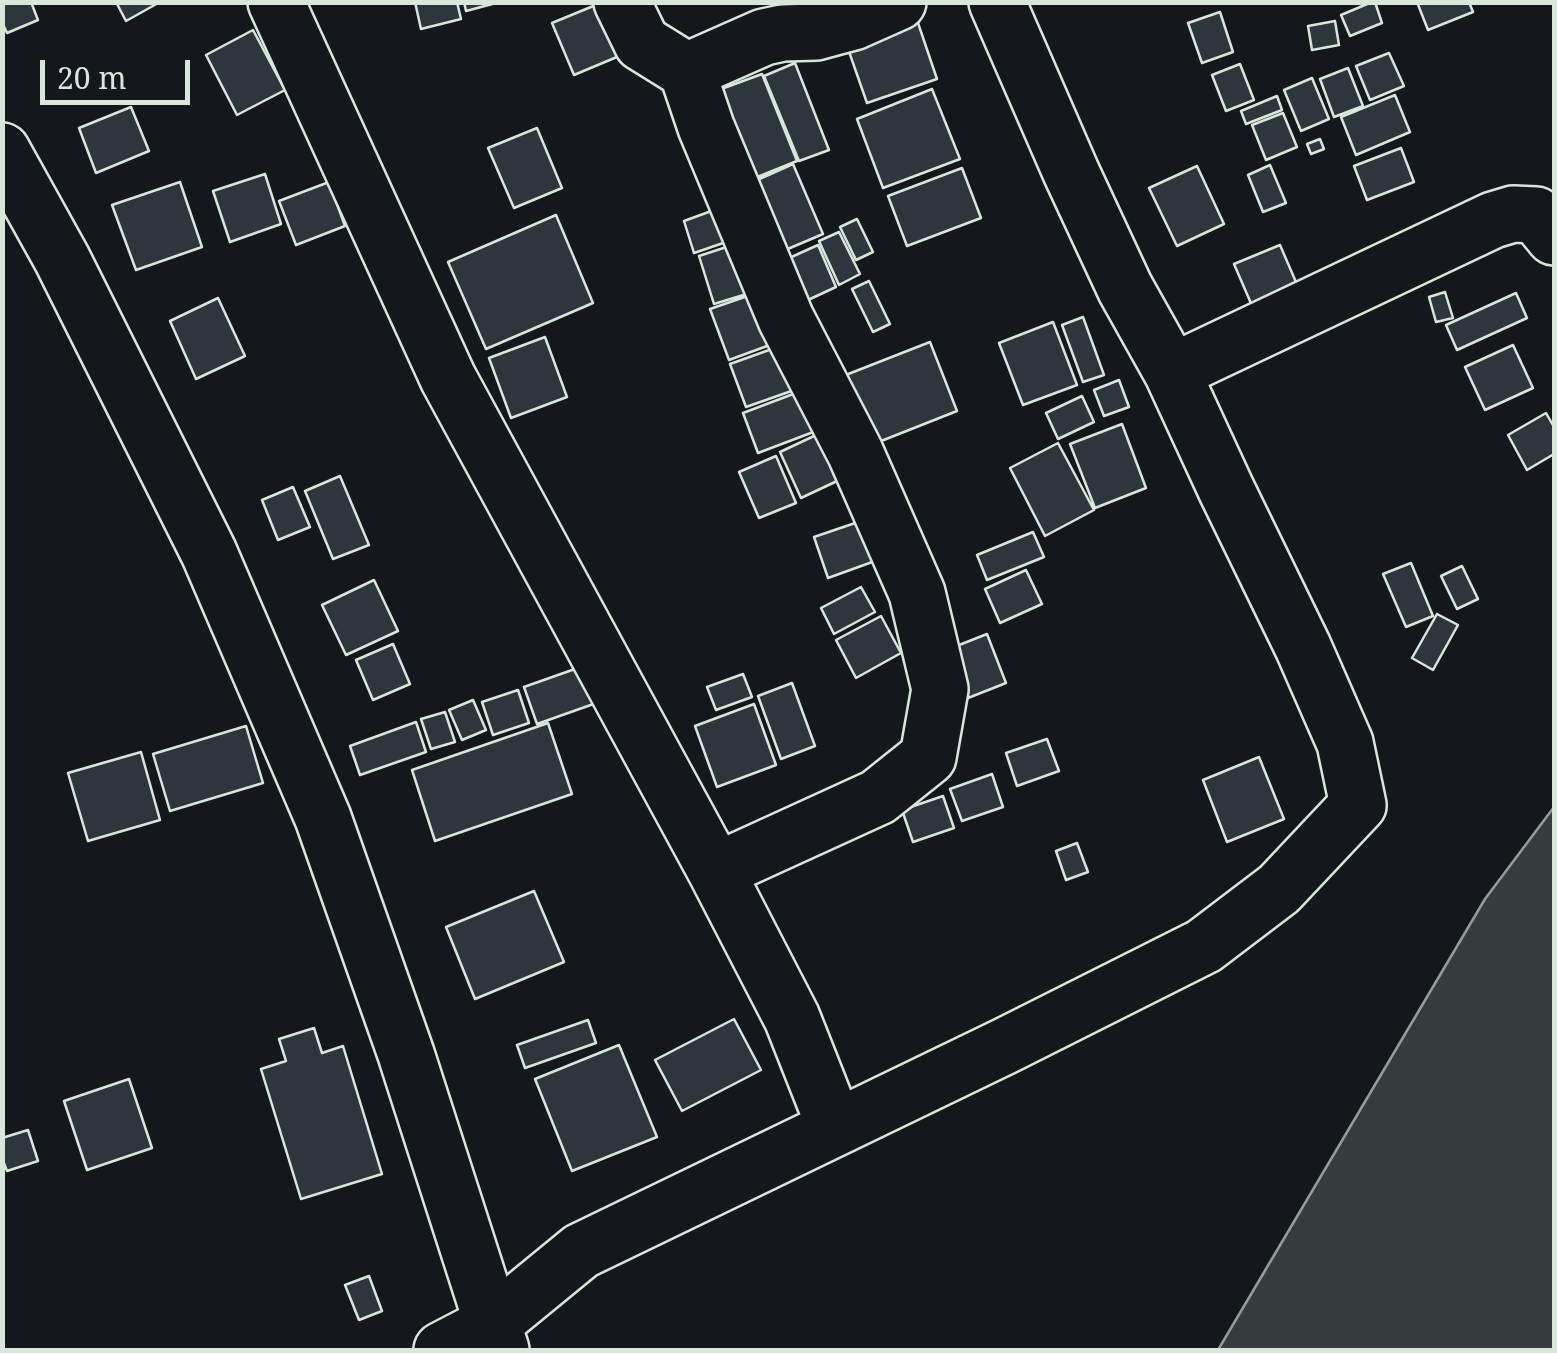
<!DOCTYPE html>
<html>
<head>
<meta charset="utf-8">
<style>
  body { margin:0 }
  #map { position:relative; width:1557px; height:1353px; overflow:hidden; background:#14181c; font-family:"Noto Serif",serif }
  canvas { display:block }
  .frame { position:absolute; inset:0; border:5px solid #d8e6dc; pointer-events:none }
  .scale { position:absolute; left:40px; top:60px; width:150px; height:45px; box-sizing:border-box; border:5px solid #d8e6dc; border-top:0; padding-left:12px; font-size:30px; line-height:35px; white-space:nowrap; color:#d8e6dc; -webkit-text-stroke:8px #14181c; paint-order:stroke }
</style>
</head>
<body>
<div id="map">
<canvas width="1557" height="1353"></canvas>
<div class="frame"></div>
<div class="scale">20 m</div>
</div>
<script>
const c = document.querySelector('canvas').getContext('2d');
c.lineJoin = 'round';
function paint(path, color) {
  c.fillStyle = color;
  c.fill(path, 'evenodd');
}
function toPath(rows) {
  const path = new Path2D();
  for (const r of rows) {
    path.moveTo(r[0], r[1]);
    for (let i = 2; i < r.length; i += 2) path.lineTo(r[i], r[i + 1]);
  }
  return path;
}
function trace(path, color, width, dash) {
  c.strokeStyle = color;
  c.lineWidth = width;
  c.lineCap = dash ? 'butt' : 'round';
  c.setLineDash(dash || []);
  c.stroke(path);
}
const water = toPath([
  [1554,807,1554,1350,1218,1350,1485,899,1554,807]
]);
paint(water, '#363b3e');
trace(water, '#939e99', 2.5);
const building = toPath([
  [2,2,31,2,38,20,7,33,2,22,2,2],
  [116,2,160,2,126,21,116,2],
  [415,2,457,2,461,19,421,29,415,2],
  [464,2,500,2,466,11,464,2],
  [603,2,624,54,574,75,552,23,603,2],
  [1372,2,1375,2,1382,23,1350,36,1341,15,1372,2],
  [1417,2,1469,2,1473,12,1428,30,1417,2],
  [1220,12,1233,52,1202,63,1188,23,1220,12],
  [917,20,937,79,867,103,846,43,917,20],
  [1335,21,1339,45,1312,50,1308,26,1335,21],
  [253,30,285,90,237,115,206,55,253,30],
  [1389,53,1404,86,1370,100,1356,66,1389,53],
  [795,63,829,150,799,161,764,76,795,63],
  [1240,64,1254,100,1226,111,1212,75,1240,64],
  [1348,68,1363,106,1334,117,1320,79,1348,68],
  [762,74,797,161,740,184,705,95,762,74],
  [1312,78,1329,119,1301,131,1284,90,1312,78],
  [932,89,960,159,883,188,857,119,932,89],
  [1395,95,1410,132,1356,155,1341,117,1395,95],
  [1277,96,1282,110,1246,124,1241,111,1277,96],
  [131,107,149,151,96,173,79,128,131,107],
  [1283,113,1297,147,1266,160,1252,125,1283,113],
  [537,128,562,188,514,208,488,148,537,128],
  [1320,139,1324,149,1311,154,1307,144,1320,139],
  [1401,148,1414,182,1367,200,1354,166,1401,148],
  [793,164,823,234,776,254,746,185,793,164],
  [1270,165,1286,203,1263,212,1248,175,1270,165],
  [1197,166,1224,224,1177,246,1149,188,1197,166],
  [962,168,981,218,907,246,888,196,962,168],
  [265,174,281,224,230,242,213,191,265,174],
  [180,182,202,247,136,270,112,205,180,182],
  [329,182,345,226,296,245,279,201,329,182],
  [725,206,735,239,694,253,684,221,725,206],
  [556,215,593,303,486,349,448,262,556,215],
  [857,219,873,252,856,260,840,227,857,219],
  [839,232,860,274,839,285,819,241,839,232],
  [748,240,763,289,714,304,699,256,748,240],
  [818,245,836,287,795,306,776,264,818,245],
  [1280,245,1299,289,1253,308,1234,264,1280,245],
  [869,281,890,324,873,332,852,289,869,281],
  [759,292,778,342,729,360,710,309,759,292],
  [1445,292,1453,318,1436,322,1429,297,1445,292],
  [1516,293,1527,318,1457,350,1446,325,1516,293],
  [218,298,245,356,196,379,170,321,218,298],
  [1083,317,1104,375,1083,382,1062,325,1083,317],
  [1053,322,1077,385,1023,405,999,343,1053,322],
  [545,337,567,397,511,418,489,358,545,337],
  [930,342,957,411,861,449,833,380,930,342],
  [783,345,800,388,746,407,730,364,783,345],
  [1513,345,1533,388,1485,410,1465,367,1513,345],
  [1119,380,1129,407,1104,416,1094,390,1119,380],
  [801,391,816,431,758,453,743,413,801,391],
  [1082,396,1094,422,1058,439,1046,413,1082,396],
  [1546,413,1554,427,1554,454,1527,470,1508,435,1546,413],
  [1122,424,1146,488,1095,508,1070,444,1122,424],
  [831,428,852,474,801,498,780,452,831,428],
  [1058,443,1094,510,1045,536,1010,468,1058,443],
  [776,456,796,503,759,518,739,472,776,456],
  [340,476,369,545,333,559,305,491,340,476],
  [293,487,310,527,278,540,262,500,293,487],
  [861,521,875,561,828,578,814,537,861,521],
  [1033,532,1044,557,987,580,977,555,1033,532],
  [1411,563,1433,616,1406,627,1383,574,1411,563],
  [1462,566,1478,599,1457,609,1441,576,1462,566],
  [1026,570,1042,604,1000,623,985,589,1026,570],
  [374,580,398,631,346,655,322,605,374,580],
  [861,587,875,612,834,634,821,608,861,587],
  [1437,614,1458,625,1433,670,1412,658,1437,614],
  [881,616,901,653,856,678,836,640,881,616],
  [987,634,1006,683,968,698,949,649,987,634],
  [393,644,410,684,373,700,356,660,393,644],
  [589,664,602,701,537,724,524,687,589,664],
  [743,674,752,697,716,710,707,687,743,674],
  [792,683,815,746,781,759,758,696,792,683],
  [518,690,529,723,493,735,482,702,518,690],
  [473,700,486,730,462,740,449,710,473,700],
  [754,704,776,765,717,787,695,726,754,704],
  [445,712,455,742,431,749,421,719,445,712],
  [416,722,426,752,360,775,350,746,416,722],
  [548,723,572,794,435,841,412,770,548,723],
  [246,726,263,783,170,811,153,754,246,726],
  [1047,739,1059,771,1017,786,1006,753,1047,739],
  [141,752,160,820,88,841,68,773,141,752],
  [1259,757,1284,819,1227,842,1203,780,1259,757],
  [992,774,1003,807,962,821,950,789,992,774],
  [943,796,954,828,913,842,902,810,943,796],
  [1077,843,1088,872,1066,880,1056,851,1077,843],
  [534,891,564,962,475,999,446,927,534,891],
  [734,1019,761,1070,682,1111,655,1060,734,1019],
  [588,1020,596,1043,525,1068,517,1045,588,1020],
  [314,1028,322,1053,343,1046,382,1174,301,1199,261,1069,286,1061,279,1039,314,1028],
  [619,1045,657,1137,572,1171,535,1079,619,1045],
  [129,1079,152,1148,87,1170,64,1101,129,1079],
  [28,1130,38,1161,7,1171,2,1158,2,1138,28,1130],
  [369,1276,382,1311,359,1320,345,1285,369,1276]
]);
paint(building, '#2c363c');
trace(building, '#d8e6dc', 2.5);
const minor = toPath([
  [276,2,448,378,716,871,792,1018,835,1127],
  [622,2,642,43,687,71,706,127,786,319,855,452,917,593,940,689,928,757,878,797,716,871],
  [687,71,764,37,783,33,816,32,853,22,898,2],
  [2,151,62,259,209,553,323,818,406,1054,501,1350],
  [1172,372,1493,220,1513,214,1536,215,1554,237],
  [442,1350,492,1324,581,1251,1005,1046,1204,946,1279,889,1358,805,1345,743,1303,647,1226,489,1172,372,1125,288,1071,172,997,2]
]);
trace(minor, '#d8e6dc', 60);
trace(minor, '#14181c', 55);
</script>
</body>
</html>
